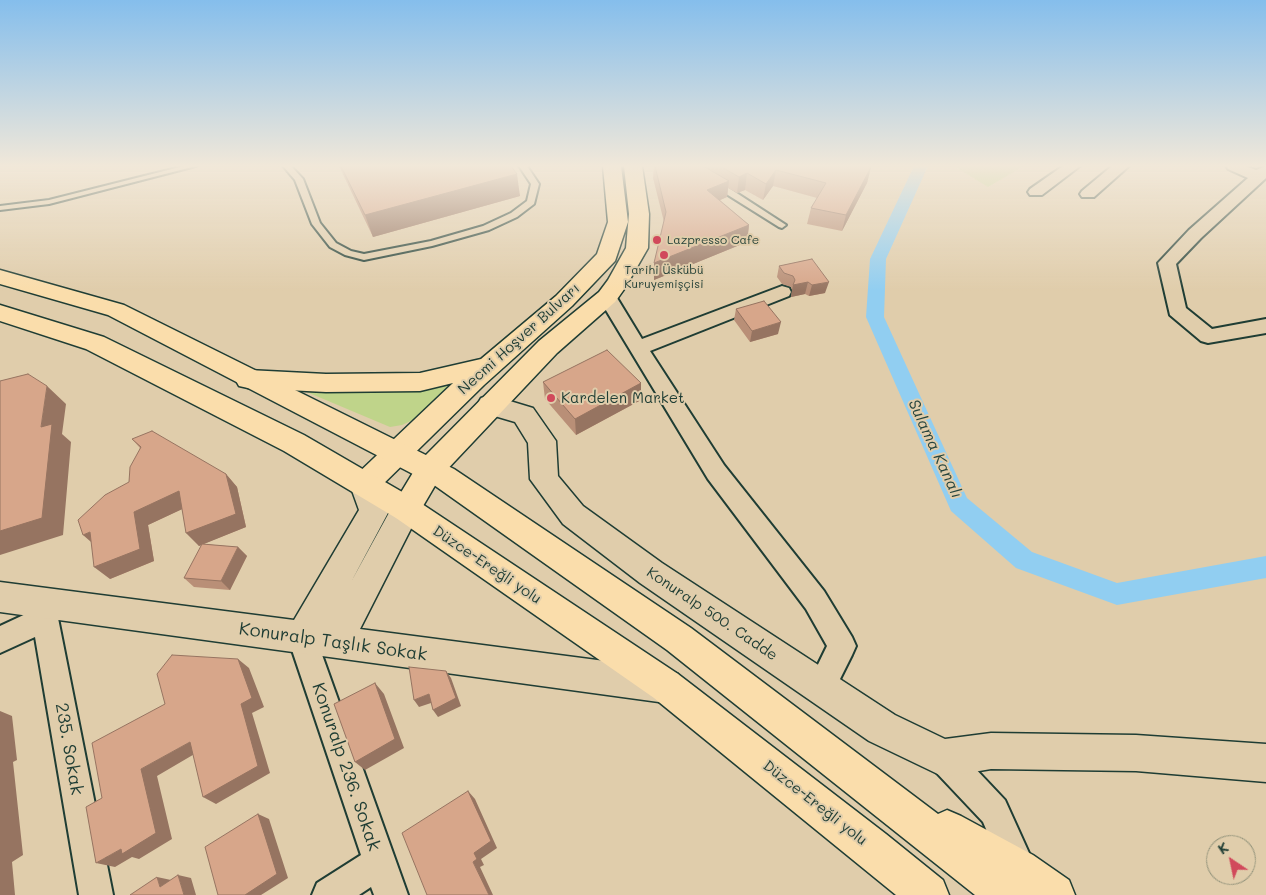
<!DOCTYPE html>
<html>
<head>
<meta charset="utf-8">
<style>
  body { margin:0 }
  #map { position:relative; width:1266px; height:895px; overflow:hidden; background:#e0cdab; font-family:Mali,sans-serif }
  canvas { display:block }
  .north { position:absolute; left:1206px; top:835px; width:50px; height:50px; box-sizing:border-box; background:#e0cdab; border:1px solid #93937b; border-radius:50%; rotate:326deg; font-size:14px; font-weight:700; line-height:20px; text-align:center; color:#1f3d34 }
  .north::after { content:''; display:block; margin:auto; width:18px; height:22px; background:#d1495b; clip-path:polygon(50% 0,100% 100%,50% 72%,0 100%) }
</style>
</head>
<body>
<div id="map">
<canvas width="1266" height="895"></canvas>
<div class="north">K</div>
</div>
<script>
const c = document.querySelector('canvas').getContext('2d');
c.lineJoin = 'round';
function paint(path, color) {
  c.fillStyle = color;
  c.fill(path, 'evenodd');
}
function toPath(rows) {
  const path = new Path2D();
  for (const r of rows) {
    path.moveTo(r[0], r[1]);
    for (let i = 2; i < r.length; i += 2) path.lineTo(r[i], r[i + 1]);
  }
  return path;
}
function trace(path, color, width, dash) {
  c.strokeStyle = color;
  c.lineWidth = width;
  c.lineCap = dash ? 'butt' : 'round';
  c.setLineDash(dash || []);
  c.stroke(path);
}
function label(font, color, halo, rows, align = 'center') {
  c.font = font + ' Mali,sans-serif';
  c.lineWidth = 4;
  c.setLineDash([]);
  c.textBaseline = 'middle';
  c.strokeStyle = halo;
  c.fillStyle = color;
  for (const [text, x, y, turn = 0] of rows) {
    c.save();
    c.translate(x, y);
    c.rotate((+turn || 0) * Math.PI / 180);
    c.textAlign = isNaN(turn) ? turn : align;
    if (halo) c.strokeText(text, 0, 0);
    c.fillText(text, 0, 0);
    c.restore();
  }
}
paint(toPath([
  [957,166,1024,166,988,187,957,168],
  [454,381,415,419,402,425,390,427,302,390]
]), '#bfd48a');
paint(toPath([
  [914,166,928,166,886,259,884,317,967,498,1032,552,1117,583,1266,556,1266,578,1117,605,1016,568,951,511,866,317,870,259,914,166]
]), '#91cef1');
const lane = toPath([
  [184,166,196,166,49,204,0,210,0,206,49,200,184,166],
  [283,166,291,166,303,179,320,223,336,243,351,251,364,254,431,241,483,226,511,213,527,201,531,184,519,166,527,166,539,184,534,204,517,217,489,230,432,246,364,260,345,255,330,247,312,224,295,180,283,166],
  [712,181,718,181,786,225,782,228,779,227,712,185,712,181]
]);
const street = toPath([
  [1063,166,1080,166,1042,195,1030,195,1028,192,1030,189,1063,166],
  [1112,166,1129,166,1094,197,1082,197,1080,194,1082,191,1112,166],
  [1226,166,1245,166,1256,170,1266,166,1266,178,1201,238,1176,264,1186,308,1212,329,1266,319,1266,333,1208,343,1201,341,1170,315,1158,263,1189,230,1248,178,1228,169,1226,166],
  [782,286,789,288,791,292,789,296,650,351,724,465,824,591,852,637,856,646,852,655,831,697,821,701,811,697,807,687,827,646,806,609,708,479,598,297,600,293,607,291,614,293,642,339,782,286],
  [42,591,51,594,55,603,113,895,79,895,35,637,0,653,0,626,30,612,29,603,33,594,42,591],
  [302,625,312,629,316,638,408,895,374,895,371,887,359,895,312,895,317,883,361,855,288,638,292,629,302,625],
  [944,743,955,747,1005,800,1048,895,1014,895,983,822,933,769,929,758,933,747,944,743]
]);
const secondary = toPath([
  [490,395,533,408,556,441,558,476,583,506,662,563,895,715,945,739,991,733,1136,735,1266,744,1266,782,1136,771,991,769,944,777,869,741,640,583,563,524,530,479,528,443,515,422,481,412,477,405,481,398,490,395],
  [364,473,374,477,389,511,351,582,396,500,406,497,416,500,421,509,360,629,666,669,678,674,683,686,678,698,666,703,0,612,0,582,294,620,359,510,350,485,354,477,364,473]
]);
const primary = toPath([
  [603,166,621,166,628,222,615,261,572,306,484,385,374,493,364,497,354,493,350,485,354,477,453,383,420,391,326,392,248,388,239,386,235,379,239,372,248,370,326,374,420,373,481,359,556,296,597,254,608,222,603,166],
  [624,166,642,166,649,214,648,248,625,288,615,302,557,353,440,477,416,518,406,521,396,518,391,509,420,461,539,341,599,292,608,280,626,248,629,214,624,166]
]);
const highway = toPath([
  [0,270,124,305,454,469,691,628,938,814,947,810,961,816,1033,855,1069,880,1075,895,975,895,667,650,434,485,108,315,0,284,0,270],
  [0,305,104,337,304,435,416,500,678,674,886,834,943,880,949,895,896,895,654,698,396,518,284,451,86,349,0,321,0,305]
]);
trace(lane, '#1f3d34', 4);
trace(street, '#1f3d34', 4);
trace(secondary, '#1f3d34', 3);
trace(primary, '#1f3d34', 3);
trace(highway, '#1f3d34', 3);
paint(lane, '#e0cdab');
paint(street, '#e0cdab');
paint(secondary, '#e0cdab');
paint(primary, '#faddab');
paint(highway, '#faddab');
paint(toPath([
  [339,166,511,166,520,196,373,237],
  [654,166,865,166,871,167,867,183,842,231,807,224,811,208,817,198,773,186,763,200,745,190,737,193,728,188,727,197,720,200,749,225,747,242,654,280,654,263,664,222,653,178],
  [812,259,825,293,809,296,805,294,791,297,792,290,791,287,782,284,777,277,779,266],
  [736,309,778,334,750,342,734,320],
  [543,382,641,383,641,400,576,435,545,399],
  [132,439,226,474,237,487,246,527,203,544,238,547,247,556,230,590,194,587,184,578,202,545,199,546,182,509,148,525,154,561,110,579,129,482,140,448]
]), '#b98f77');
paint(toPath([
  [871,167,867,183,842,231,846,215],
  [776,170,773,186,763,200,766,184],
  [747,173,745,190,737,193,739,177],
  [517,174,520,196,373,237,365,215],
  [729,181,727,197,706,206,707,190],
  [749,225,747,242,654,280,654,263],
  [808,282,805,294,791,297,793,285],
  [829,282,825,293,809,296,812,285],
  [781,322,778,334,750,342,752,331],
  [641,383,641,400,576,435,575,419],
  [47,386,66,404,62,434,71,442,63,535,0,555,0,531,41,427],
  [226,474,237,487,246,527,199,546,186,533],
  [179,491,191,505,148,525,154,561,110,579,94,567,134,512],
  [90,532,98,548,83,535],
  [238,547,247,556,230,590,221,581],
  [238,659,249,668,264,707,252,713,270,773,216,804,203,797,241,704],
  [446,671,451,678,461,706,438,717,433,710],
  [375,683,384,694,404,748,365,770,355,762],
  [429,694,434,702,419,707,414,700],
  [0,711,12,716,17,760,13,762,23,855,12,862,15,895,0,895],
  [190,742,203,749,157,776,172,839,139,859,132,857,115,867,96,863,121,849,141,769],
  [468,791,475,799,497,848,481,859,484,865,480,867,493,895,489,895,473,862,474,853],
  [258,814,269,819,288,878,261,895,245,895],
  [178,875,191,878,196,895,184,895],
  [157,877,171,880,160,887]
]), '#967461');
const building = toPath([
  [341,166,511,166,517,174,365,215,341,166],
  [655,166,703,166,729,181,707,190,749,225,654,263,666,212,655,166],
  [720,166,865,166,871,167,846,215,811,208,826,183,776,170,766,184,747,173,739,177,720,166],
  [812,259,829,282,812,285,808,282,793,285,795,280,793,276,784,273,779,266,812,259],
  [764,301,781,322,752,331,736,309,764,301],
  [607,350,641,383,575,419,543,382,607,350],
  [28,374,47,386,41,427,52,424,42,518,0,531,0,381,28,374],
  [152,431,226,474,236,514,186,533,179,491,134,512,140,549,94,567,90,532,83,535,78,520,105,495,129,482,130,467,141,447,132,439,152,431],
  [202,544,238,547,221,581,184,578,202,544],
  [172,655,238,659,252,698,241,704,258,766,203,797,190,742,141,769,156,833,122,854,121,849,96,863,86,807,102,798,92,743,165,704,157,674,172,655],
  [409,667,446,671,456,698,433,710,429,694,414,700,409,667],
  [375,683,395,739,355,762,334,704,375,683],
  [468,791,491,841,474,853,477,859,473,862,489,895,427,895,402,833,468,791],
  [258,814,277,874,245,895,218,895,205,847,258,814],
  [178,875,184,895,130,895,157,877,160,887,178,875]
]);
paint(building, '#d7a68a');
trace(building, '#967461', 1);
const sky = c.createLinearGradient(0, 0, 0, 291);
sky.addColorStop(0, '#85beec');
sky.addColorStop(0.57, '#f1e8d9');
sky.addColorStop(1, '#f1e8d900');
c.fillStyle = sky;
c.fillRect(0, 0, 1266, 291);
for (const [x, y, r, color] of [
  [657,240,5,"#d1495b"],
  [664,255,5,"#d1495b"],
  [551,398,5,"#d1495b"]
]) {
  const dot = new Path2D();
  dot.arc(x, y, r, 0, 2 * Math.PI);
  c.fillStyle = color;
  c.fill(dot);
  trace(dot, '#e0cdab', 2);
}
label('12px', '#1f3d34', '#e0cdab', [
  ["Lazpresso Cafe",667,240],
  ["Tarihi Üskübü",664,270,"center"],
  ["Kuruyemişçisi",664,284,"center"]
], 'left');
label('15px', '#1f3d34', '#e0cdab', [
  ["Necmi Hoşver Bulvarı",519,339,-42],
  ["Düzce-Ereğli yolu",487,565,34],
  ["Konuralp 500. Cadde",712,614,34],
  ["Düzce-Ereğli yolu",815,803,38]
]);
label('15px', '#1f3d34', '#e0cdab', [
  ["Kardelen Market",561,398]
], 'left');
label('italic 16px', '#25443d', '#e0cdab', [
  ["Sulama Kanalı",935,449,65]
]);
label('18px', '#1f3d34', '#e0cdab', [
  ["Konuralp Taşlık Sokak",333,642,8],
  ["235. Sokak",69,749,80],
  ["Konuralp 236. Sokak",346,767,71]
]);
</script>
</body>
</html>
